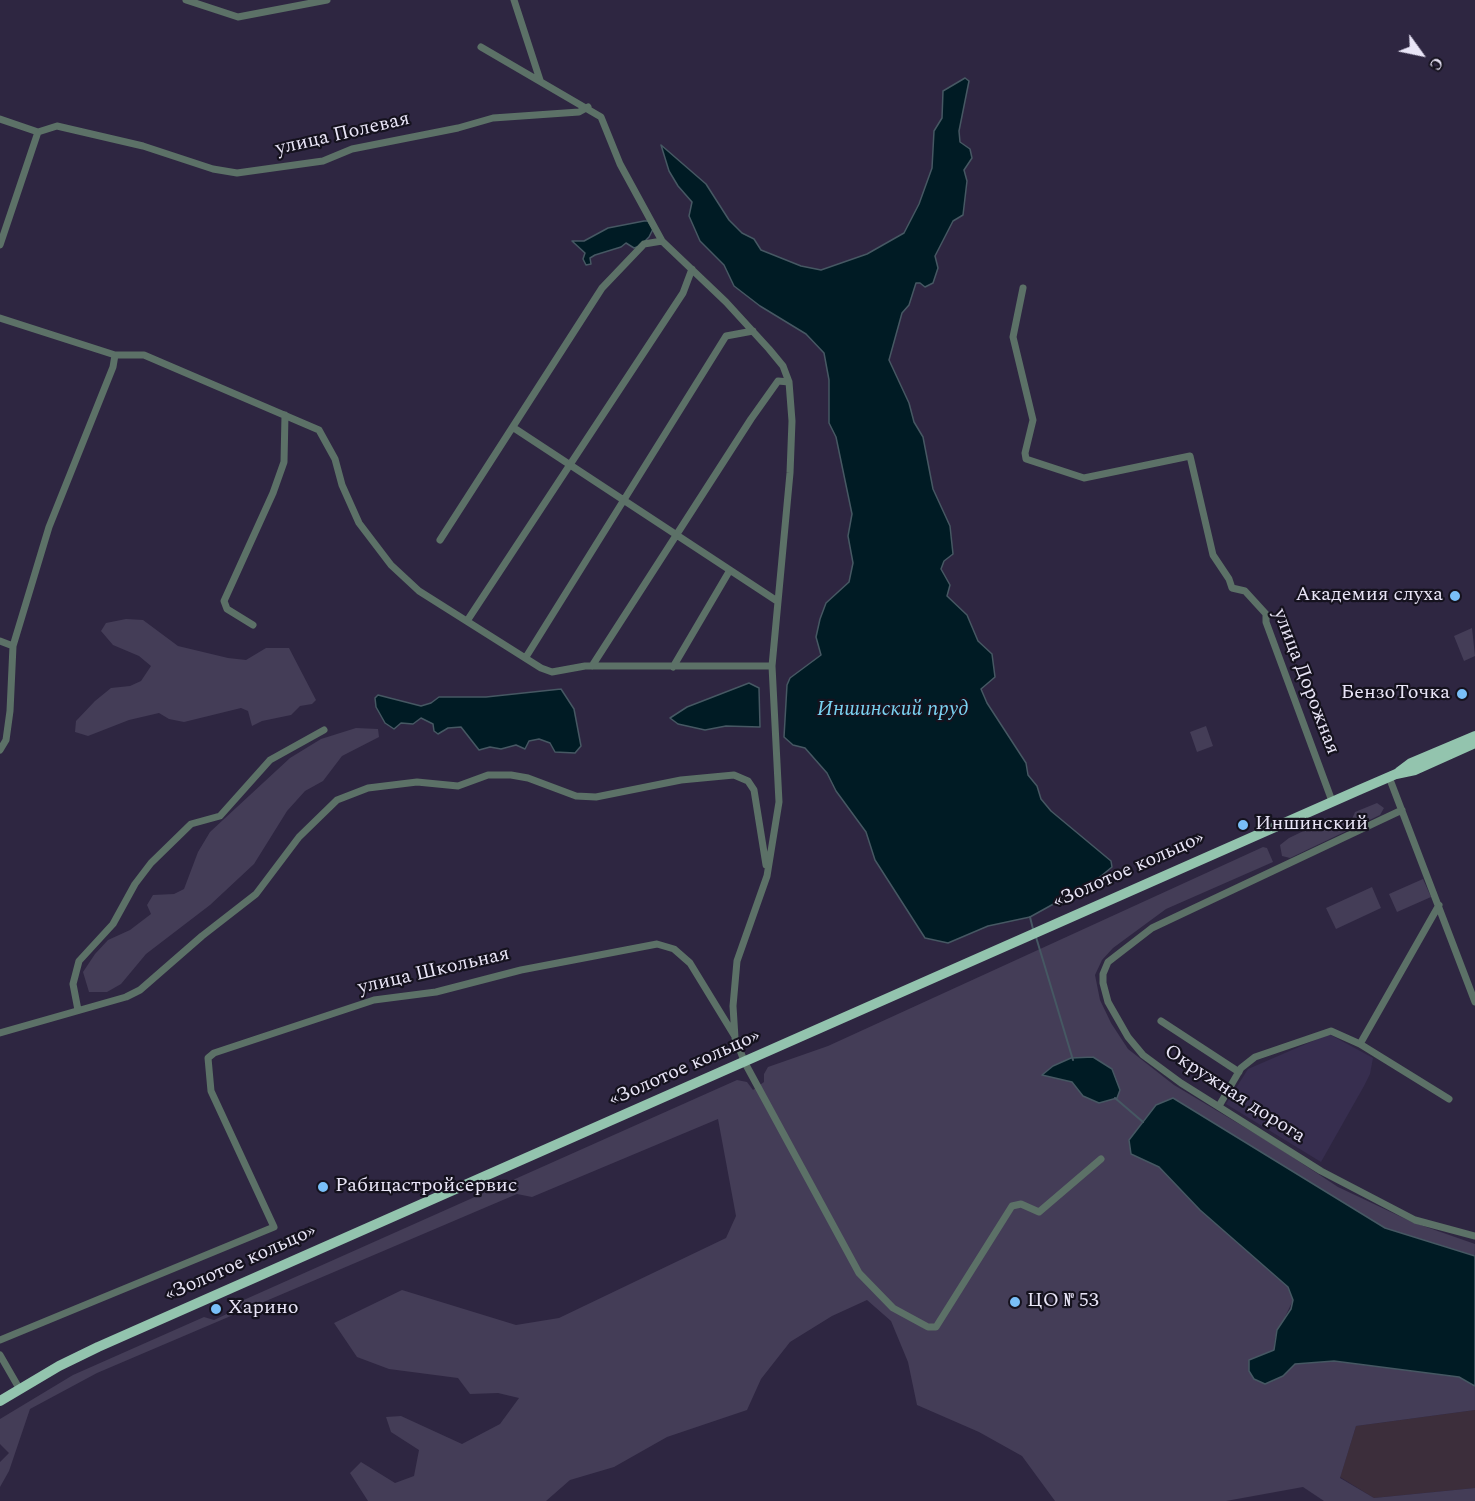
<!DOCTYPE html>
<html>
<head>
<meta charset="utf-8">
<style>
  body { margin:0 }
  #map { position:relative; width:1475px; height:1501px; overflow:hidden; background:#2e2641; font-family:Spectral,serif }
  canvas { display:block }
  .north { position:absolute; left:1391px; top:24px; width:60px; height:60px; -webkit-text-stroke:4px #15121e; paint-order:stroke; rotate:123deg; font-size:16px; font-weight:700; line-height:24px; text-align:center; color:#e9e5f7 }
  .north::after { content:''; display:block; margin:auto; width:21px; height:27px; background:#e9e5f7; clip-path:polygon(50% 0,100% 100%,50% 72%,0 100%) }
</style>
</head>
<body>
<div id="map">
<canvas width="1475" height="1501"></canvas>
<div class="north">С</div>
</div>
<script>
const c = document.querySelector('canvas').getContext('2d');
c.lineJoin = 'round';
function paint(path, color) {
  c.fillStyle = color;
  c.fill(path, 'evenodd');
}
function toPath(rows) {
  const path = new Path2D();
  for (const r of rows) {
    path.moveTo(r[0], r[1]);
    for (let i = 2; i < r.length; i += 2) path.lineTo(r[i], r[i + 1]);
  }
  return path;
}
function trace(path, color, width, dash) {
  c.strokeStyle = color;
  c.lineWidth = width;
  c.lineCap = dash ? 'butt' : 'round';
  c.setLineDash(dash || []);
  c.stroke(path);
}
function label(font, color, halo, rows, align = 'center') {
  c.font = font + ' Spectral,serif';
  c.lineWidth = 4.5;
  c.setLineDash([]);
  c.textBaseline = 'middle';
  c.strokeStyle = halo;
  c.fillStyle = color;
  for (const [text, x, y, turn = 0] of rows) {
    c.save();
    c.translate(x, y);
    c.rotate((+turn || 0) * Math.PI / 180);
    c.textAlign = isNaN(turn) ? turn : align;
    if (halo) c.strokeText(text, 0, 0);
    c.fillText(text, 0, 0);
    c.restore();
  }
}
paint(toPath([
  [1329,1034,1373,1058,1370,1074,1364,1086,1321,1162,1226,1104,1248,1069]
]), '#372e4f');
paint(toPath([
  [1475,1410,1475,1488,1374,1498,1340,1477,1356,1426]
]), '#3c2e3b');
paint(toPath([
  [126,619,143,620,178,646,228,658,246,660,266,648,289,648,316,700,312,704,300,706,291,715,262,721,252,726,248,711,241,708,184,722,169,719,159,713,129,720,88,736,75,732,76,721,95,701,111,688,130,686,141,681,151,666,139,656,113,645,101,631,106,623],
  [1472,628,1475,656,1464,661,1454,636],
  [1206,726,1213,746,1197,752,1190,732],
  [356,728,378,729,379,737,342,756,323,781,305,791,287,811,254,864,210,905,146,954,121,984,107,992,89,992,83,972,95,954,108,940,130,930,151,914,147,905,153,895,174,894,184,889,198,852,210,832,290,758,321,739],
  [1377,803,1384,808,1380,815,1290,858,1282,856,1280,845,1289,838,1320,823,1335,819,1352,819,1355,812],
  [1263,847,1267,848,1273,862,1166,909,1113,948,1102,960,1095,975,1100,1000,1111,1023,1128,1049,1174,1085,1271,1143,1338,1187,1412,1222,1475,1244,1475,1256,1385,1228,1173,1098,1156,1105,1142,1122,1131,1154,1159,1167,1200,1210,1288,1287,1293,1300,1275,1338,1274,1350,1250,1361,1283,1376,1295,1364,1334,1361,1459,1377,1475,1386,1475,1410,1356,1426,1340,1478,1374,1498,1475,1488,1475,1501,1324,1501,1303,1487,1226,1501,1055,1501,1022,1456,979,1432,917,1405,908,1362,891,1321,867,1300,832,1316,790,1342,761,1379,747,1410,667,1437,614,1467,570,1480,546,1501,368,1501,350,1473,361,1462,395,1483,414,1476,419,1450,391,1432,386,1417,401,1416,462,1444,500,1424,519,1398,498,1393,470,1394,458,1378,389,1369,357,1357,334,1323,402,1290,516,1325,559,1318,726,1238,736,1216,718,1119,532,1197,517,1194,97,1373,30,1409,9,1471,0,1487,0,1462,9,1453,0,1444,0,1419,73,1375,204,1317,214,1320,229,1313,237,1303,737,1080,747,1082,753,1090,764,1082,764,1074,768,1067,828,1046],
  [1093,1057,1083,1096,1072,1082,1043,1075,1053,1066,1071,1058],
  [1423,879,1431,897,1397,912,1389,894],
  [1372,887,1381,908,1336,929,1326,908]
]), '#443d57');
const water = toPath([
  [965,78,969,81,959,131,960,142,970,149,972,158,964,170,967,181,963,215,953,221,935,256,938,268,933,283,925,287,920,283,916,283,909,305,902,313,889,360,909,403,914,422,923,437,933,489,950,526,953,554,944,561,941,569,950,585,947,596,967,615,978,641,992,654,995,677,981,689,987,703,1026,763,1028,775,1037,786,1041,799,1051,811,1111,861,1112,867,1095,881,1030,917,988,926,948,943,925,938,875,860,866,832,836,791,827,773,805,748,793,745,784,737,787,685,790,678,821,655,816,637,820,619,826,603,849,582,853,563,848,536,852,514,836,437,829,423,829,380,824,353,806,334,760,306,734,286,724,265,700,241,689,216,692,202,678,186,669,171,661,145,706,184,729,220,742,233,754,239,761,250,801,266,821,270,867,254,904,233,919,204,932,168,934,131,942,118,943,91,965,78],
  [644,221,648,221,653,229,649,237,640,246,634,248,626,243,621,247,595,255,590,258,591,264,586,265,583,259,585,253,572,241,584,241,608,228,644,221],
  [749,683,759,688,760,727,726,726,705,730,678,724,670,718,687,707,749,683],
  [561,689,574,709,581,746,575,753,555,752,550,743,539,739,529,741,525,749,516,745,501,749,490,747,479,750,461,727,448,728,438,734,434,731,433,724,421,718,413,724,401,723,394,729,385,723,376,707,375,698,378,695,421,706,431,703,439,697,486,697,561,689],
  [1093,1057,1112,1069,1120,1090,1117,1098,1099,1103,1083,1096,1072,1082,1042,1075,1053,1066,1071,1058,1093,1057],
  [1173,1098,1385,1228,1475,1256,1475,1386,1459,1377,1334,1361,1295,1364,1283,1376,1265,1384,1254,1379,1249,1371,1249,1360,1274,1350,1277,1330,1291,1309,1293,1300,1288,1287,1200,1210,1159,1167,1131,1154,1129,1140,1156,1105,1173,1098]
]);
paint(water, '#001b24');
trace(water, '#465863', 1.5);
trace(toPath([
  [1030,917,1033,929],
  [1036,937,1073,1060],
  [1115,1098,1143,1122]
]), '#465863', 2);
trace(toPath([
  [186,0,238,17,327,0],
  [514,0,540,80],
  [481,47,601,117,620,164,662,241,726,302,769,349,783,366,789,382,792,421,790,473,772,666,779,802,767,876,737,961,733,1006,735,1038,745,1063,859,1273,893,1308,928,1327,936,1327,1012,1206,1021,1204,1039,1212,1101,1159],
  [0,119,38,132],
  [38,132,57,126,143,146,213,169,237,173,323,161,352,149,458,128,493,118,579,112,588,107],
  [0,245,38,132],
  [1023,288,1013,337,1033,420,1025,453,1026,459,1084,478,1190,456,1213,555,1229,579,1232,588,1245,591,1266,614,1266,622,1332,801],
  [0,318,115,355,144,355,319,430,335,459,342,485,359,523,391,565,419,591,541,668,552,672,585,666,772,666],
  [514,428,777,601],
  [440,540,602,288,644,244,662,241],
  [467,621,683,293,692,269],
  [253,625,227,609,224,601,273,493,284,462,285,415],
  [0,641,13,646],
  [526,657,726,336,753,331],
  [592,666,751,419,778,381,789,382],
  [673,667,730,570],
  [0,750,6,740,10,711,13,646,49,527,113,367,115,355],
  [1389,777,1475,1002],
  [1402,810,1152,928,1108,962,1103,974,1103,983,1108,1002,1128,1037,1143,1055,1181,1083,1321,1171,1415,1220,1475,1236],
  [1439,905,1360,1044,1449,1099],
  [78,1010,73,984,79,961,113,924,135,884,151,863,191,824,220,816,270,760,324,730],
  [1161,1021,1239,1072],
  [0,1033,126,997,140,990,202,936,256,894,299,837,337,800,368,788,417,782,458,786,488,775,511,775,528,778,576,796,596,797,681,780,734,775,748,781,754,790,766,865],
  [1219,1106,1241,1068,1255,1057,1331,1031,1360,1044],
  [0,1340,274,1227,211,1091,208,1058,214,1053,374,1000,436,992,521,970,657,944,674,949,690,963,734,1035],
  [0,1355,19,1388]
]), '#5c7167', 7);
trace(toPath([
  [1399,772,1411,763,1475,736],
  [0,1401,59,1366,98,1347,1359,790,1396,774,1415,770,1475,743]
]), '#93c4ae', 10);
for (const [x, y, r, color] of [
  [1455,596,6,"#79bff8"],
  [1462,694,6,"#79bff8"],
  [1243,825,6,"#79bff8"],
  [323,1187,6,"#79bff8"],
  [1015,1302,6,"#79bff8"],
  [216,1309,6,"#79bff8"]
]) {
  const dot = new Path2D();
  dot.arc(x, y, r, 0, 2 * Math.PI);
  c.fillStyle = color;
  c.fill(dot);
  trace(dot, '#15121e', 2);
}
label('20px', '#e9e5f7', '#15121e', [
  ["улица Полевая",343,135,-13],
  ["улица Дорожная",1305,682,69],
  ["«Золотое кольцо»",1129,871,-24],
  ["улица Школьная",434,972,-13],
  ["«Золотое кольцо»",685,1069,-24],
  ["Окружная дорога",1234,1095,33],
  ["«Золотое кольцо»",241,1264,-24]
]);
label('20px', '#e9e5f7', '#15121e', [
  ["Академия слуха",1443,596,"right"],
  ["БензоТочка",1450,694,"right"],
  ["Иншинский",1255,825],
  ["Рабицастройсервис",335,1187],
  ["ЦО № 53",1027,1302],
  ["Харино",228,1309]
], 'left');
label('italic 21px', '#7ad2f1', '#15121e', [
  ["Иншинский пруд",893,711]
]);
</script>
</body>
</html>
